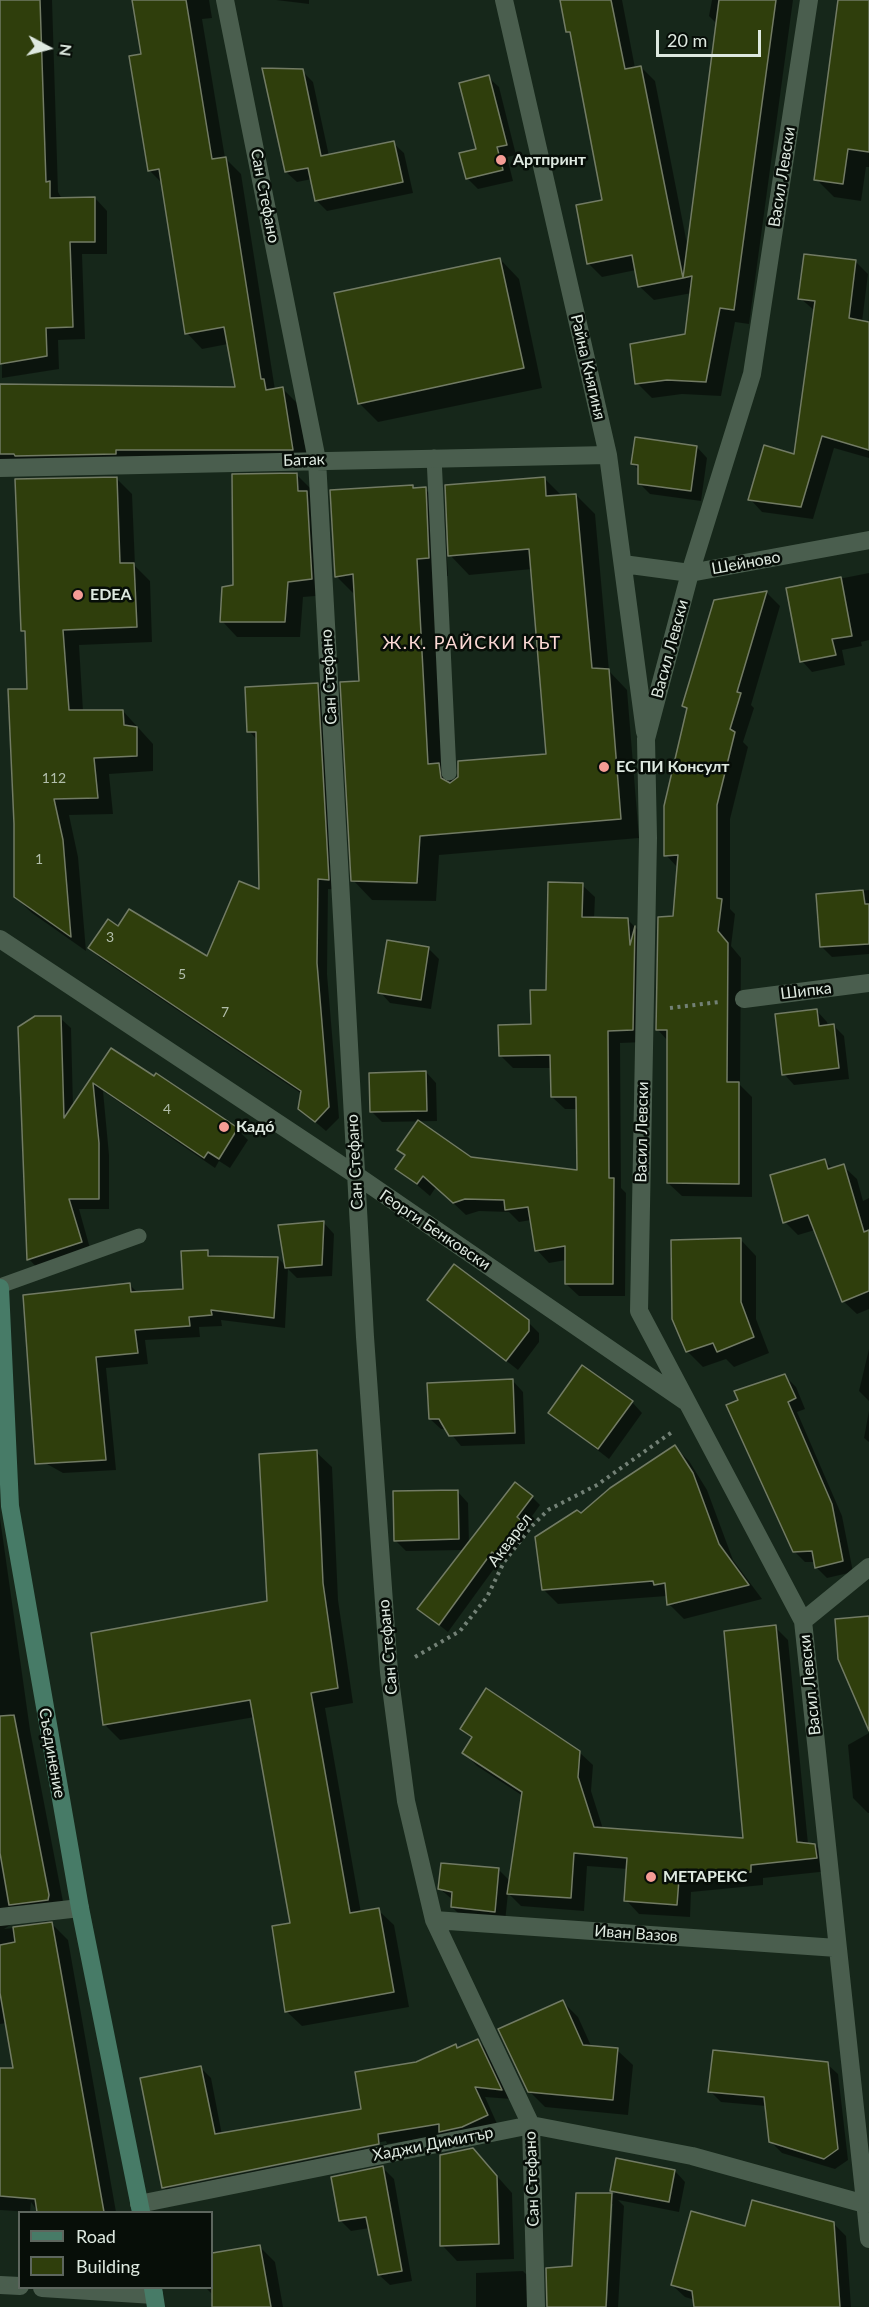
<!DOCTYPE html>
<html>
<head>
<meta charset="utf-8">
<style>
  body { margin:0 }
  #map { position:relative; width:869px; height:2307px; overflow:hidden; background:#16271a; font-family:Lato,sans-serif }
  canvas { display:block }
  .legend { position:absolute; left:18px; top:2211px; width:195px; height:78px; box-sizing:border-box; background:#070e08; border:2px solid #5d665e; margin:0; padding:8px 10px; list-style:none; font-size:18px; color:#dee9e0 }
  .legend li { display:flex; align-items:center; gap:12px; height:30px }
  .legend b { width:30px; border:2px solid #5d665e }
  .north { position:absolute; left:18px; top:18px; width:60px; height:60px; -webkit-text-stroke:4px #070e08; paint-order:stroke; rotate:97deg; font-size:16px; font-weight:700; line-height:24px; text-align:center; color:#dee9e0 }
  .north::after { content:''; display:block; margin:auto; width:21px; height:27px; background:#dee9e0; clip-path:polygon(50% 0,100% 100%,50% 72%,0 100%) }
  .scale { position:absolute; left:656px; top:30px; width:105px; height:27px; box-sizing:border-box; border:3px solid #dee9e0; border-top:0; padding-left:8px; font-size:18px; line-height:21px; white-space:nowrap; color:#dee9e0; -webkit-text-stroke:4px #070e08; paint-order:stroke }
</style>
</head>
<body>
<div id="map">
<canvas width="869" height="2307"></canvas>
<ul class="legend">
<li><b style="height:8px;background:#477b67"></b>Road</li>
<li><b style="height:16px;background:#2f3e0c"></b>Building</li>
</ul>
<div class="north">N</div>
<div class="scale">20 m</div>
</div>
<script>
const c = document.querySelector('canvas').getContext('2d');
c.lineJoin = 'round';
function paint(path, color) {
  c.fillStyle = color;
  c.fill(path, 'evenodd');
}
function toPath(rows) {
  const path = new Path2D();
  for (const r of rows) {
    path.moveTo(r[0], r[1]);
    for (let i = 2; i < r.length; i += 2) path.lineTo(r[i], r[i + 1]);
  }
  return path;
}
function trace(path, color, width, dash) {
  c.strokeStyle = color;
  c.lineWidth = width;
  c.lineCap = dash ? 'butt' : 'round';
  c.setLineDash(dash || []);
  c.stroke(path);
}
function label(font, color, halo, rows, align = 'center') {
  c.font = font + ' Lato,sans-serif';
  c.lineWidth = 5;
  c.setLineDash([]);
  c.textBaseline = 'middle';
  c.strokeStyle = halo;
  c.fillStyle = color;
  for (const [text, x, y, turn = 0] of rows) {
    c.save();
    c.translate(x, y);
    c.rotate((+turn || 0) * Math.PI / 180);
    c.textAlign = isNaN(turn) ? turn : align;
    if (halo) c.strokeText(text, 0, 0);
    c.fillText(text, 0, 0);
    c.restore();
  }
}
paint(toPath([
  [0,0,52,0,58,192,62,199,95,198,107,211,107,254,82,254,85,339,58,340,59,369,2,378],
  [134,0,209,0,212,18,202,19,225,158,241,174,275,390,282,388,298,404,308,465,0,464,0,385,237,389,228,344,202,349,187,333,163,184,149,170,142,55],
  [276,0,309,0,309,4],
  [561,0,622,0,635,68,641,67,655,81,688,249,717,24,709,16,712,0,793,0,749,324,735,322,721,396,682,394,652,398,637,383,687,336,692,293,654,300,639,286,636,270,602,277,588,263,604,201,572,36,567,32],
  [840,0,869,0,869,167,866,167,861,201,834,197,816,179],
  [302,71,313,82,329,156,393,143,404,153,413,193,327,211,316,200,312,179,297,182,286,172],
  [488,77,499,87,516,155,507,157,513,181,478,189,467,178,478,150],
  [500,259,519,279,542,388,378,422,359,403],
  [855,261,868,274,862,322,869,323,869,458,834,448,813,519,762,512,750,499,795,456,815,311,800,298],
  [697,447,707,458,701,501,650,494,639,483,640,471,633,464],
  [296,474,312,490,327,595,303,597,300,637,237,637,222,621,235,587],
  [116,478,132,494,135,566,150,581,152,642,79,645,83,711,123,711,153,744,153,771,109,774,113,814,69,815,78,857,86,951,32,913,15,897,28,691,27,635,23,631],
  [545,479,562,496,576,495,595,514,609,671,627,690,639,838,439,855,436,901,372,900,353,880,360,683,355,595,336,576,412,486,415,489,425,489,444,508,448,576,435,577,446,772,455,781,547,756,532,569,469,575,450,555],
  [869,573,869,640,861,642,862,646,842,650,845,665,812,672,802,661,788,589],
  [767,593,780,606,751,705,754,708,743,742,748,747,730,819,730,909,735,914,731,946,741,958,740,1085,752,1097,752,1197,682,1196,668,1183,668,1041,657,1029,674,918,678,868,666,855,688,710,684,706,715,601],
  [317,685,328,695,339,890,328,889,327,974,339,1118,326,1131,300,1109,302,1094,100,958,90,948,118,928,207,959,261,892,258,741,249,731],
  [582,885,595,897,594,919,628,920,640,932,645,1042,620,1043,621,1188,626,1193,625,1296,579,1296,566,1284,566,1260,549,1263,537,1250,531,1220,519,1222,509,1212,479,1211,466,1215,436,1187,430,1196,397,1168,406,1156,399,1150,578,1172,578,1109,565,1109,552,1097,552,1068,513,1068,500,1055,532,1026,547,992],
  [869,890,869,954,832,957,822,947,817,895],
  [428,948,439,959,431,1009,390,1003,380,992],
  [817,1011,827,1022,828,1026,833,1025,844,1036,849,1079,794,1085,784,1074],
  [60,1018,71,1028,73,1107,112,1050,154,1079,157,1075,237,1129,248,1140,230,1168,219,1161,215,1168,103,1091,109,1155,109,1209,79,1209,91,1252,39,1270,29,1259],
  [426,1072,436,1083,437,1121,382,1122,372,1112],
  [824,1160,833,1169,843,1166,857,1179,863,1201,869,1198,869,1309,857,1314,843,1301,815,1230,798,1235,785,1222],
  [324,1223,334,1234,332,1276,297,1278,288,1269,285,1328,221,1320,222,1326,199,1327,200,1337,145,1340,148,1364,106,1368,116,1470,63,1473,47,1464,36,1453,130,1285,138,1293,185,1290,207,1251,213,1258,278,1258,286,1266],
  [741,1240,756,1256,756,1319,769,1353,734,1367,726,1359,703,1367,688,1352,673,1319],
  [429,1300,528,1322,539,1333,539,1342,518,1370],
  [869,1349,869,1401,859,1391],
  [785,1376,796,1387,805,1409,797,1412,842,1516,853,1572,827,1578,817,1568,815,1562,805,1562,794,1551],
  [513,1381,523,1392,525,1444,461,1446,447,1429,441,1429,430,1419],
  [632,1402,642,1413,609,1459,550,1413],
  [869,1411,869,1442,864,1438],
  [675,1447,689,1461,707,1490,733,1560,762,1599,684,1619,669,1604,667,1596,558,1604,544,1590,581,1515],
  [316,1452,332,1467,338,1600,353,1703,325,1708,361,1913,378,1910,394,1925,409,2007,302,2026,286,2011,292,1924,255,1717,120,1740,104,1724,269,1602],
  [458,1492,468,1503,469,1544,532,1497,540,1505,525,1526,530,1531,505,1562,501,1559,448,1632,419,1609,464,1550,406,1551,395,1540],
  [0,1518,30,1730,65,1912,15,1922,4,1929,52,1924,68,1940,116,2212,38,2212,31,2202,30,2212,0,2210,0,2069,15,2070,7,2023,0,2024],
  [775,1627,788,1640,808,1844,815,1845,828,1858,829,1871,763,1878,763,1885,691,1892,690,1917,639,1914,626,1900,628,1869,587,1866,584,1911,521,1906,508,1893,505,1922,463,1918,452,1907,453,1900,440,1889,499,1870,510,1881,523,1796,477,1766,464,1753,473,1739,462,1728,579,1752,593,1765,591,1791,603,1829,745,1840],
  [869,1733,869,1813,868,1813,853,1798,848,1745],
  [562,2001,578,2017,592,2048,617,2050,633,2065,628,2115,545,2107,529,2091],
  [477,2040,488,2051,511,2099,485,2097,498,2126,387,2144,389,2154,174,2198,164,2187,200,2067,211,2078,222,2135,362,2111,416,2063,455,2046,458,2049],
  [386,2141,387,2144,170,2188,170,2185],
  [827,2064,838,2074,848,2160,835,2169,782,2153,771,2142,766,2106,721,2102,710,2091],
  [488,2166,512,2193,514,2259,457,2261,442,2245],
  [383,2168,394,2179,412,2281,390,2285,379,2275,370,2228,351,2231,341,2221],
  [675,2171,685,2182,679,2212,618,2200,624,2206,618,2307,549,2307,573,2268,578,2194,615,2194,611,2190],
  [610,2204,613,2204,607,2303,604,2302],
  [833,2223,846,2236,851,2307,696,2307,695,2300,685,2297,672,2285,746,2228],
  [260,2247,275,2262,283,2307,213,2307,211,2299,216,2298,206,2288,212,2288,212,2255],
  [523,2271,535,2283,536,2307,476,2307,476,2273]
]), '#0007');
const building = toPath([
  [0,0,40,0,46,182,50,181,50,198,95,197,95,242,70,242,73,327,46,328,47,356,0,364,0,0],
  [132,0,186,0,212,159,226,157,261,379,264,379,266,390,283,387,293,450,116,450,116,454,15,456,14,454,0,454,0,384,235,387,224,327,185,334,159,169,148,171,129,56,141,54,132,0],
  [560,0,611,0,625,69,641,66,683,278,638,287,632,255,587,264,576,205,602,200,570,32,566,32,560,0],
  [719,0,776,0,734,310,720,308,706,382,667,380,635,384,630,344,685,334,692,276,683,278,719,0],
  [838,0,869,0,869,152,848,149,843,184,814,180,838,0],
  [262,68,303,69,321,156,394,141,403,182,315,201,308,168,285,172,262,68],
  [489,75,507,145,497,147,503,170,466,179,459,153,476,149,459,83,489,75],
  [804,254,856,260,849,318,869,322,869,450,822,436,801,507,748,500,764,445,794,454,815,301,798,299,804,254],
  [500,258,524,368,358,404,334,293,500,258],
  [635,437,697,446,691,491,638,484,638,465,631,464,635,437],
  [297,473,298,491,307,491,312,579,288,582,285,622,220,622,222,587,233,585,232,474,297,473],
  [117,477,120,563,134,563,137,627,63,630,69,710,123,710,124,725,137,727,137,756,94,758,98,798,54,799,63,840,71,937,14,897,14,824,8,689,27,689,25,631,21,631,15,479,117,477],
  [545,477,546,496,576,494,592,668,609,669,621,819,420,836,417,883,351,881,340,682,359,681,353,574,335,577,330,490,413,485,413,488,426,487,429,558,417,559,428,764,439,763,441,778,450,783,458,777,458,761,546,754,529,549,448,556,445,485,545,477],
  [841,577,852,636,832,639,836,655,800,662,786,588,841,577],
  [767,591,737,692,741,693,730,729,735,732,717,805,717,898,722,899,718,931,728,943,727,1082,739,1082,739,1184,667,1183,667,1030,656,1030,658,917,673,916,678,855,664,856,664,806,687,708,682,706,714,600,767,591],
  [318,683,329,880,318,879,317,963,329,1107,315,1122,298,1109,301,1091,88,948,108,919,118,926,129,909,207,956,239,881,259,889,256,732,247,732,245,687,318,683],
  [548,882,583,883,582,917,628,918,630,945,635,926,633,1030,608,1031,609,1178,614,1178,613,1284,565,1284,565,1246,535,1251,528,1207,505,1210,504,1200,465,1199,453,1203,423,1176,417,1184,395,1169,405,1155,397,1150,418,1120,471,1157,577,1170,576,1097,551,1097,550,1055,499,1056,498,1025,531,1024,530,990,546,990,548,882],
  [863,890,865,904,869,904,869,944,820,947,816,894,863,890],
  [387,940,429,947,421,1000,378,993,387,940],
  [817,1009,819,1026,834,1024,839,1068,782,1075,775,1014,817,1009],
  [35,1016,61,1016,64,1118,111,1048,154,1076,156,1073,238,1128,219,1159,208,1152,204,1158,93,1083,99,1143,99,1199,69,1199,82,1242,27,1260,18,1027,35,1016],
  [426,1071,427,1111,370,1112,369,1073,426,1071],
  [825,1159,828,1169,844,1164,864,1232,869,1230,869,1291,842,1302,808,1215,783,1223,770,1175,825,1159],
  [324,1221,322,1265,285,1268,278,1225,324,1221],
  [741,1238,741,1302,754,1337,717,1352,713,1343,686,1352,672,1319,671,1240,741,1238],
  [208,1250,208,1256,278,1257,274,1318,211,1310,212,1315,189,1317,190,1326,135,1330,138,1353,96,1357,106,1460,35,1464,23,1295,130,1283,131,1292,183,1289,181,1251,208,1250],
  [454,1264,529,1320,529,1331,506,1361,427,1300,454,1264],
  [582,1365,633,1401,598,1449,548,1413,582,1365],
  [785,1374,796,1398,788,1402,832,1504,843,1561,815,1568,812,1551,793,1552,726,1405,738,1400,734,1391,785,1374],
  [513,1379,515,1433,449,1436,439,1419,429,1419,427,1383,513,1379],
  [675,1445,693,1473,719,1544,749,1585,667,1605,665,1583,654,1585,653,1581,542,1590,535,1537,577,1510,581,1513,610,1488,675,1445],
  [317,1450,323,1583,338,1688,311,1693,350,1913,379,1908,394,1992,285,2012,272,1926,290,1923,250,1700,103,1725,91,1633,267,1601,259,1454,317,1450],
  [515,1482,533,1496,517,1517,523,1522,496,1555,492,1552,439,1625,417,1609,515,1482],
  [458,1490,459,1539,394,1541,393,1491,458,1490],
  [869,1616,869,1731,838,1659,835,1619,869,1616],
  [776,1625,797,1842,815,1844,817,1858,751,1865,751,1872,679,1879,677,1905,624,1901,627,1858,574,1853,571,1898,507,1894,522,1792,462,1753,472,1737,460,1729,486,1688,580,1751,578,1777,594,1827,743,1838,724,1631,776,1625],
  [14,1715,49,1895,48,1900,9,1905,0,1853,0,1716,14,1715],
  [441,1863,499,1868,495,1912,451,1907,452,1892,438,1889,441,1863],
  [52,1922,104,2212,37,2212,35,2199,0,2196,0,2068,13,2068,0,1993,0,1945,15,1942,13,1927,52,1922],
  [563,2000,583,2045,618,2048,613,2100,528,2092,498,2029,563,2000],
  [478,2039,502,2090,475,2087,488,2115,462,2127,439,2132,439,2124,378,2134,379,2144,162,2188,140,2078,201,2066,215,2134,361,2109,355,2072,416,2062,456,2044,457,2048,478,2039],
  [713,2050,828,2062,838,2149,824,2159,769,2142,764,2097,708,2092,713,2050],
  [473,2148,497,2176,499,2244,440,2246,440,2155,473,2148],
  [616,2158,675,2170,669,2202,610,2191,616,2158],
  [383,2166,402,2271,378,2275,366,2217,339,2221,331,2177,383,2166],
  [576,2193,612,2193,606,2307,547,2307,546,2268,572,2266,576,2193],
  [752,2200,834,2222,840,2307,694,2307,692,2291,671,2285,691,2211,745,2226,752,2200],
  [260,2245,271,2307,212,2307,212,2253,260,2245]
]);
paint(building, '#2f3e0c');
trace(building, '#727b64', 1.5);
trace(toPath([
  [670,1008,719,1002],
  [415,1657,460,1631,487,1597,504,1562,531,1527,548,1510,597,1485,672,1432]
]), '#738176', 4, [3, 4.5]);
trace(toPath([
  [434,457,449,773],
  [0,1286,139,1236]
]), '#4a5e4e', 15);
trace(toPath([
  [225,0,317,460,365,1337,389,1672,406,1801,434,1920,531,2125,536,2307],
  [504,0,608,455,645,732],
  [809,0,752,374,690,573,646,739,648,838,639,1311,803,1621,869,2239],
  [0,468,608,455],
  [623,564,690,573,869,540],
  [0,939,356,1175,685,1401],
  [744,999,869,983],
  [803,1621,869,1567],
  [0,1917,80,1908],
  [434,1920,837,1948],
  [139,2204,531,2125,692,2156,865,2204],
  [0,2285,20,2286],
  [42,2288,154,2295]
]), '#4a5e4e', 18);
trace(toPath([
  [0,1288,10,1506,80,1908,141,2212],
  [153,2288,156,2307]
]), '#477b67', 18);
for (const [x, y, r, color] of [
  [501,160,6,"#f59c95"],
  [78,595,6,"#f59c95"],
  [604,767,6,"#f59c95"],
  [224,1127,6,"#f59c95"],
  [651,1877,6,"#f59c95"]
]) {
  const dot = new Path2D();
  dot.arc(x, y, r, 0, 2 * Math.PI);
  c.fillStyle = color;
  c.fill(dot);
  trace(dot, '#070e08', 2);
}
label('14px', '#b2beab', null, [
  ["112",54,778],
  ["1",39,859],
  ["3",110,937],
  ["5",182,974],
  ["7",225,1012],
  ["4",167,1109]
]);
label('bold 16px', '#dee9e0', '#070e08', [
  ["Артпринт",513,160],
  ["EDEA",90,595],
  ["ЕС ПИ Консулт",616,767],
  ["Кадó",236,1127],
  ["МЕТАРЕКС",663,1877]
], 'left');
label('16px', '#dee9e0', '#070e08', [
  ["Васил Левски",782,177,-81],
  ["Сан Стефано",265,196,79],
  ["Райна Княгиня",588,367,77],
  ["Батак",304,460,-2],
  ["Шейново",746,563,-10],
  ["Васил Левски",670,649,-75],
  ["Сан Стефано",329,677,-93],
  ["Шипка",806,991,-7],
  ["Васил Левски",642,1132,-89],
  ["Сан Стефано",355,1162,-93],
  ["Георги Бенковски",435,1230,34],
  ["Акварел",510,1540,-53],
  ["Сан Стефано",388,1647,-95],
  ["Васил Левски",810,1685,-96],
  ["Съединение",52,1753,80],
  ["Иван Вазов",636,1934,4],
  ["Хаджи Димитър",433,2144,-11],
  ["Сан Стефано",532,2179,-92]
]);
c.letterSpacing = '1.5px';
label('18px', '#fcd9d5', '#070e08', [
  ["Ж.К. РАЙСКИ КЪТ",472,643]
]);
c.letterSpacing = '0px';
</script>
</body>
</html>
